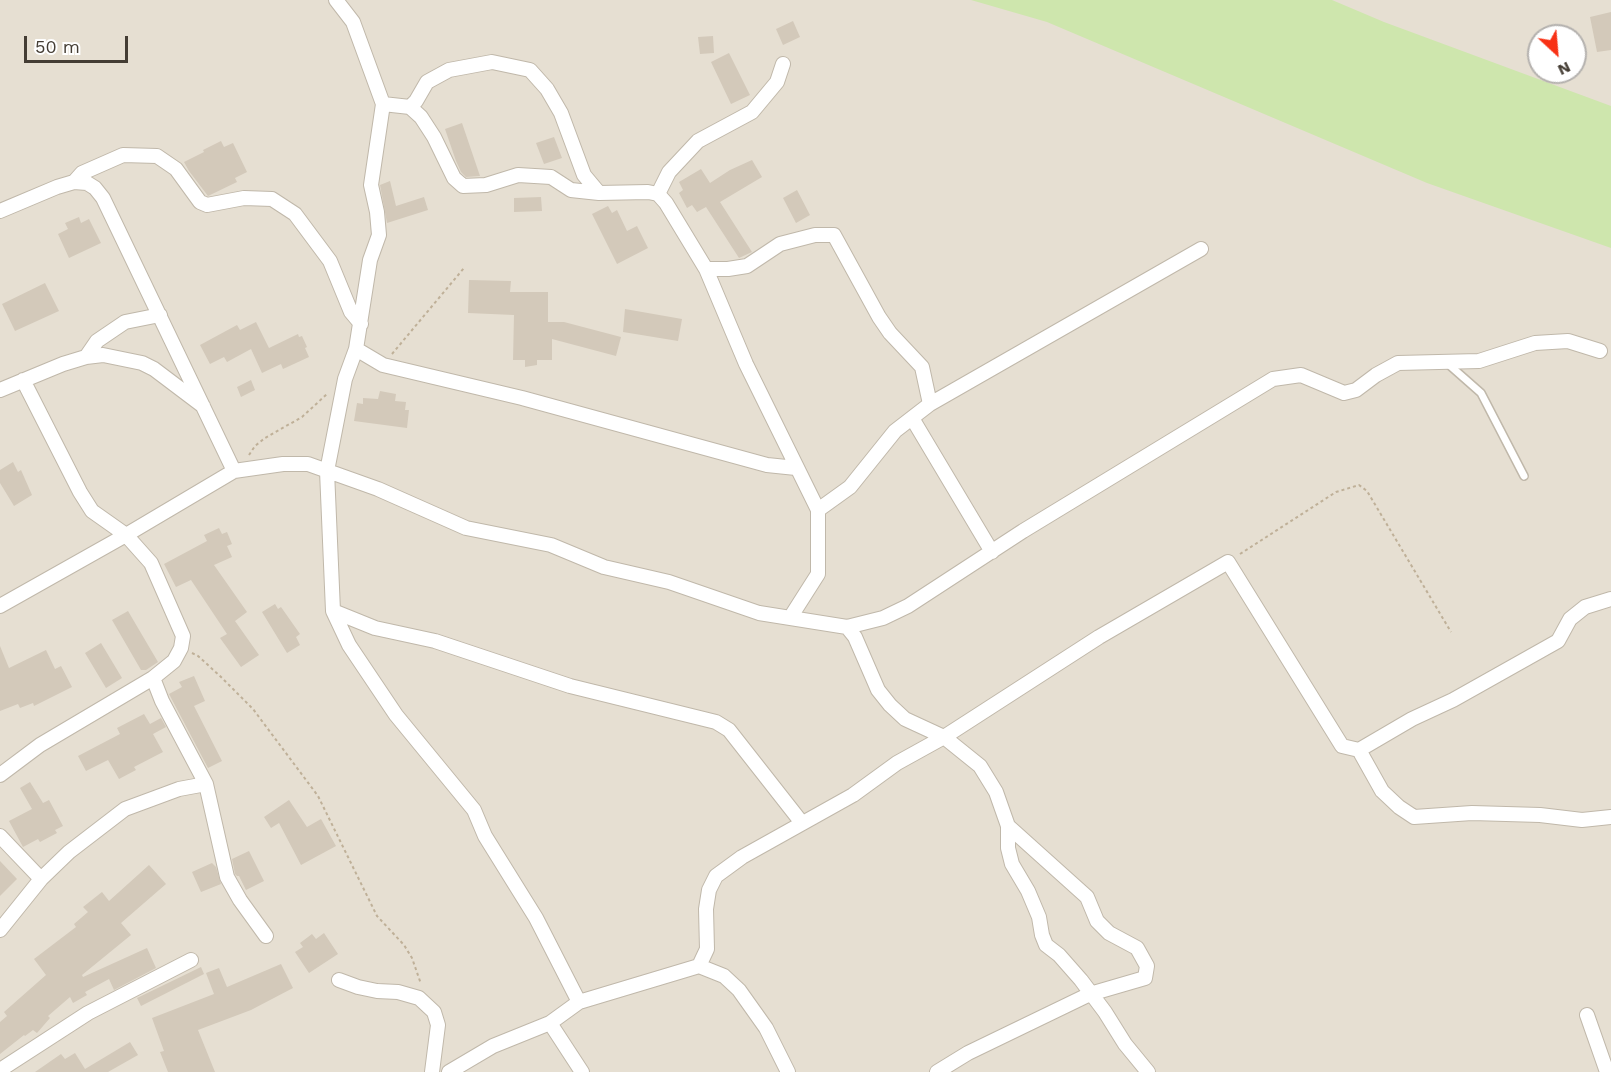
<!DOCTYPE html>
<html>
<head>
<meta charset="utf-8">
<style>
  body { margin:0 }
  #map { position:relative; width:1611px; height:1072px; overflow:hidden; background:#f2ede4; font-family:"Work Sans",sans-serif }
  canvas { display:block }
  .north { position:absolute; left:1527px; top:24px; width:60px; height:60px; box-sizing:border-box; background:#fff; border:2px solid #b4b1ae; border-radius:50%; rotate:154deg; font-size:16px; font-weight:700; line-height:24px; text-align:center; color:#443d34 }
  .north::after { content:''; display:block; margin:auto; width:21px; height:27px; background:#f83115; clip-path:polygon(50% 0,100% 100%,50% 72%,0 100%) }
  .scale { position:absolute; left:24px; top:36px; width:104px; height:27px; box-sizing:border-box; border:3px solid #443d34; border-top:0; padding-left:8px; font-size:18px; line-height:21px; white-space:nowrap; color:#443d34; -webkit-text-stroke:4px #fff; paint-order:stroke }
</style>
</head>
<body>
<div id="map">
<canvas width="1611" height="1072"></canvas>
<div class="north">N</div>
<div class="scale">50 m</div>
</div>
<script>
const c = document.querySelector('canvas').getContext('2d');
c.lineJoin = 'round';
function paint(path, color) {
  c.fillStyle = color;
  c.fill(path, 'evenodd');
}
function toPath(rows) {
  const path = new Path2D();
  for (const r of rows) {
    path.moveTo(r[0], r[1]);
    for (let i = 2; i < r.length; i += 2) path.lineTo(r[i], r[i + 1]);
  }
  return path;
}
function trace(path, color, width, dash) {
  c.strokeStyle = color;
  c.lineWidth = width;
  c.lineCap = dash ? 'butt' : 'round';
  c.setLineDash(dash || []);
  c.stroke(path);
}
paint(toPath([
  [0,0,1611,0,1611,1072,0,1072],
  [1539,36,1575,36,1575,72,1539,72]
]), '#e6dfd2');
paint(toPath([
  [971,0,1332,0,1384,22,1611,106,1611,248,1427,183,1047,22]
]), '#cee6ad');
paint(toPath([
  [1611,12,1611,50,1597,52,1590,17],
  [793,21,800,37,783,45,776,29],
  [713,36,714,53,700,54,698,37],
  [729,53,750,95,731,104,711,62],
  [462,123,480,176,466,177,461,172,456,161,445,129],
  [554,137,562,158,544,164,536,143],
  [221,141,224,147,233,143,247,172,235,178,237,182,208,196,189,171,184,162,204,152,203,150],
  [752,160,762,177,720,202,752,252,739,258,706,207,697,212,692,205,687,208,679,193,683,190,679,182,701,169,710,183,730,170],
  [390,181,396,206,424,197,428,210,387,223,380,185],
  [797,190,810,215,796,223,783,198],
  [541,197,542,211,514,212,514,198],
  [608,206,612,213,617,210,627,231,637,226,648,248,617,264,592,214],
  [79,217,81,223,89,219,101,243,69,258,58,234,68,229,65,223],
  [469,280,511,281,510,292,548,292,548,322,564,322,621,337,616,356,552,339,552,360,537,360,537,365,525,367,525,360,513,360,514,315,468,313],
  [45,283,59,311,15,331,2,304],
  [625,309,682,319,678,341,623,332],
  [256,322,269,348,298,334,299,337,302,336,307,347,305,348,309,357,283,369,281,364,262,373,251,349,227,362,224,357,210,364,200,345,237,325,240,330],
  [251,380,255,390,241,397,237,387],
  [380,391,396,394,395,401,406,402,405,410,409,410,407,428,354,421,357,403,363,404,363,398,378,399],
  [13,462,18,472,21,470,32,495,14,506,0,483,0,470],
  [219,528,222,534,227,532,232,544,227,546,232,557,214,565,247,612,235,621,259,655,241,667,220,638,227,634,191,580,176,587,164,564,207,541,204,535],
  [275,604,278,609,281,607,300,634,296,637,300,645,287,653,262,612],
  [128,611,158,662,146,670,141,670,112,620],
  [101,643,122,678,106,688,85,653],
  [0,646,9,668,46,650,55,669,61,666,72,687,34,706,33,703,20,708,18,704,0,711],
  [194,676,205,701,194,706,222,761,208,768,169,694,182,687,179,682],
  [144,714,150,724,161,718,166,727,153,734,163,752,134,767,136,770,119,779,108,760,86,771,78,756,120,734,117,728],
  [30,782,43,803,49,800,63,826,55,830,57,833,40,842,38,839,23,847,9,821,32,809,20,788],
  [289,800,307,827,321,819,336,846,301,865,279,823,271,828,264,817],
  [249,851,264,881,246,890,239,876,237,876,235,874,232,859],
  [0,861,17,879,0,896],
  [212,863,216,867,221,884,201,892,192,872],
  [149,865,166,884,121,923,131,935,82,975,83,977,147,948,156,968,114,990,109,979,85,992,87,995,73,1003,70,997,48,1016,50,1018,37,1033,33,1030,25,1036,24,1035,0,1054,0,1022,7,1016,4,1012,46,975,34,959,76,927,74,924,88,912,83,907,102,892,109,901],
  [324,933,338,954,309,973,295,952,303,947,300,943,312,934,316,939],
  [281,964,293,988,251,1010,198,1030,215,1072,168,1072,160,1052,164,1051,152,1018,214,994,206,973,219,968,227,987],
  [201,967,204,974,141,1006,137,998],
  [130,1042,138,1055,108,1072,35,1072,61,1054,65,1059,75,1053,85,1069]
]), '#d3c9ba');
const lane = toPath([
  [1447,363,1481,393,1524,476]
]);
const street = toPath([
  [336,0,353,22,383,104,371,185,377,212,379,235,370,260,356,349,345,379,327,471,333,611,349,645,396,715,474,810,485,836,536,918,579,1002],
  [383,104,410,107,416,101,427,82,449,70,492,62,530,70,547,89,561,113,584,175,599,193,648,192,658,194,666,203,706,269,746,364,818,510,818,574,790,618],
  [410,107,421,117,434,137,454,178,463,186,486,185,518,175,551,177,571,190,599,193],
  [74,182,82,173,123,155,157,156,176,169,200,202,207,205,244,198,272,199,295,214,330,261,351,312,361,324],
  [658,194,669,172,698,141,752,112,777,82,783,64],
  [0,211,57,187,74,182,87,183,95,188,103,198,234,471],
  [706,269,728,269,747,266,780,244,815,235,834,235,879,317,890,333,922,367,930,404],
  [356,349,383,365,522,398,767,465,796,468],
  [86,357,97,341,125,322,160,315],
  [0,390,63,364,86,357,103,355,142,363,154,369,203,406],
  [912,418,992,552],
  [818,510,850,487,895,431,930,404,1201,249],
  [0,606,126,535,234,471,283,464,308,464,378,489,466,528,551,545,604,567,669,582,759,613,847,627,855,637,878,690,890,705,905,719,944,737,980,766,996,792,1008,826,1087,897,1097,921,1109,933,1137,948,1147,966,1145,978,1090,994,968,1053,937,1072],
  [333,611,375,628,435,641,570,686,716,722,729,730,802,823],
  [847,627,883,618,908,606,1023,531,1273,379,1301,375,1344,393,1356,390,1376,375,1398,363,1479,361,1535,343,1568,341,1600,351],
  [1359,750,1382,791,1399,807,1414,817,1472,813,1540,815,1582,820,1611,817],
  [0,775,40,745,153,678,174,661,181,648,183,636,151,563,126,535,92,511,80,492,23,380],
  [206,784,227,877,240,900,266,936],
  [1008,826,1008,848,1012,864,1028,891,1039,917,1042,935,1046,945,1059,955,1081,980,1105,1012,1125,1044,1148,1072],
  [0,836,41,879],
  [0,930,41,879,69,852,125,809,179,789,206,784,162,701,153,678],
  [699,966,707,949,706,909,709,890,716,876,742,857,853,795,897,763,944,737,1099,637,1228,562,1342,746,1359,750,1412,719,1453,700,1558,641,1570,619,1585,607,1611,599],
  [339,980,358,987,377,991,398,992,419,998,434,1012,438,1025,432,1072],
  [1587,1015,1607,1072],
  [550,1023,582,1072],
  [0,1070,88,1013,191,960],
  [449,1072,493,1046,550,1023,579,1002,699,966,724,976,739,990,766,1028,788,1072]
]);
trace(lane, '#c0b8aa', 10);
trace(street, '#c0b8aa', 16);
trace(toPath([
  [392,354,464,268],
  [249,455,255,446,265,438,302,417,327,394],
  [1240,554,1336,492,1359,485,1367,491,1451,632],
  [192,653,198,656,220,676,253,709,318,796,377,916,404,945,412,958,421,984]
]), '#bfb098', 2, [3, 3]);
trace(lane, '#fff', 7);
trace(street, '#fff', 14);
</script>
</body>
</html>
